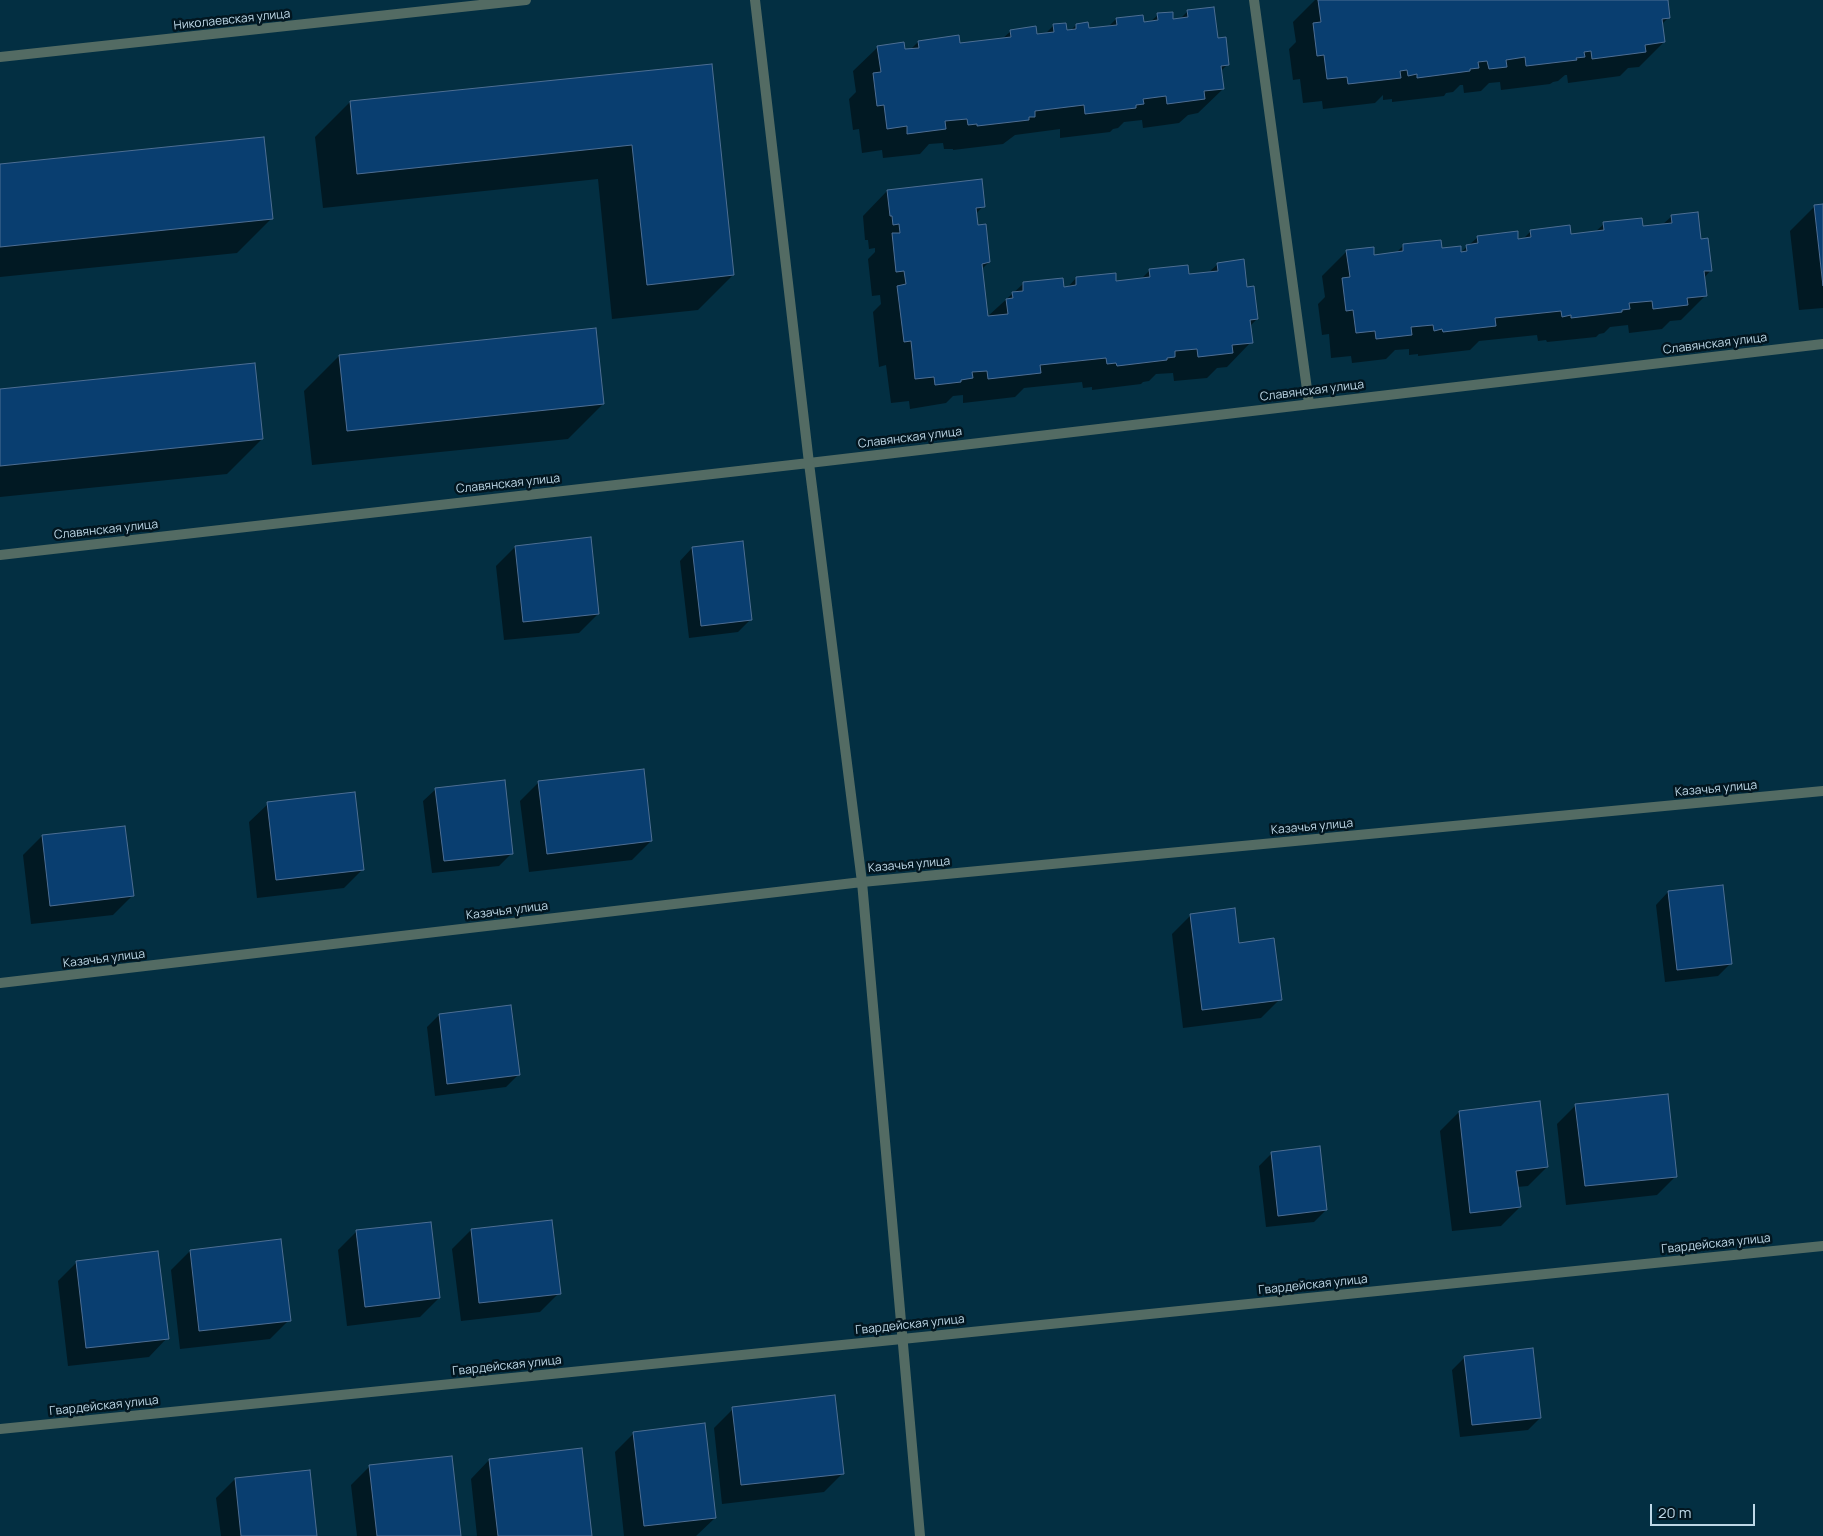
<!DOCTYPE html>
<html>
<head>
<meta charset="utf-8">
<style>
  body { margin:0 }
  #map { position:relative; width:1823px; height:1536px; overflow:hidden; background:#032f42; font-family:Manrope,sans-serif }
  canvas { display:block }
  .scale { position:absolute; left:1650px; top:1504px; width:105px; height:22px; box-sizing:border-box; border:2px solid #bed8e7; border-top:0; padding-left:6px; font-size:15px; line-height:18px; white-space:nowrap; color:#bed8e7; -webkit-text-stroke:4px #021620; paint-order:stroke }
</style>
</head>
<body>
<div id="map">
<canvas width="1823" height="1536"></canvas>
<div class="scale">20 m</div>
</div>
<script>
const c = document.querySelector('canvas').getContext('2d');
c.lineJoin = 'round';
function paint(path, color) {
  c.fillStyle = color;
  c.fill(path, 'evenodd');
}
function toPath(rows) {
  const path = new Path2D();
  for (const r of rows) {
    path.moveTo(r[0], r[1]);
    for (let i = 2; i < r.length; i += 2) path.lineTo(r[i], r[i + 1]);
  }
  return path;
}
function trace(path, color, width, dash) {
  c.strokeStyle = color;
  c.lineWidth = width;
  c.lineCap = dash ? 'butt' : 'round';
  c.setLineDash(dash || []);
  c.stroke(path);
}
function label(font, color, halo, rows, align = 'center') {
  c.font = font + ' Manrope,sans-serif';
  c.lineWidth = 5;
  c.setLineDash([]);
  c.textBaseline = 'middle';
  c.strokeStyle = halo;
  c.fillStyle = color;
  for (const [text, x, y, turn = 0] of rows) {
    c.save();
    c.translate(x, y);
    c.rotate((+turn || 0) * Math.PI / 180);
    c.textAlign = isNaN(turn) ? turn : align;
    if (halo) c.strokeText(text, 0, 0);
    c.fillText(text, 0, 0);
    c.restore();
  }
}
paint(toPath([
  [1315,0,1667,0,1669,17,1662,24,1664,42,1639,67,1628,68,1620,76,1568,83,1567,75,1565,75,1558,81,1553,82,1550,84,1501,90,1500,82,1489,83,1481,91,1464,93,1463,85,1460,85,1453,92,1446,93,1444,96,1392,102,1392,99,1383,100,1383,95,1375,103,1323,109,1322,101,1303,103,1300,79,1293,80,1289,49,1296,42,1293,22],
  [1188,11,1216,39,1228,64,1221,71,1223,89,1198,113,1188,115,1179,123,1143,128,1142,120,1124,122,1118,128,1113,129,1110,132,1060,138,1060,129,1015,135,1003,144,953,150,953,149,944,149,943,143,929,144,920,154,883,158,882,150,862,153,859,129,853,130,849,99,856,92,853,71,878,47,904,51,910,50,918,42,959,45,1002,39,1011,31,1036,35,1045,34,1054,25,1065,32,1070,31,1076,25,1088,30,1108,27,1116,19,1143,23,1150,22,1158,15,1172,20,1180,19],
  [711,65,733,275,698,310,612,319,598,179,323,208,315,137,350,102],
  [0,165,272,218,237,253,0,277],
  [887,191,983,206,976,214,977,226,989,262,981,270,987,317,1023,284,1062,288,1067,288,1076,278,1115,282,1140,280,1150,270,1188,276,1208,273,1218,264,1246,288,1257,319,1250,326,1251,342,1227,367,1217,368,1207,378,1174,381,1173,373,1156,374,1149,381,1143,382,1141,384,1092,390,1092,387,1083,388,1082,382,1024,388,1015,397,963,403,963,395,953,396,946,403,910,409,909,401,891,403,886,365,879,367,873,312,881,304,880,295,872,296,868,259,875,252,875,248,869,249,868,240,865,240,863,216],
  [1823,205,1823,308,1799,310,1790,231,1815,206],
  [1672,216,1700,240,1711,270,1704,278,1706,295,1681,320,1670,321,1662,329,1629,333,1628,325,1610,327,1604,333,1599,334,1596,337,1547,342,1546,340,1538,341,1537,335,1479,341,1470,350,1418,356,1418,354,1409,355,1409,349,1395,350,1386,359,1352,363,1351,356,1331,358,1329,334,1322,335,1318,304,1325,297,1322,276,1347,251,1373,256,1395,254,1403,246,1460,253,1478,237,1517,241,1522,240,1531,231,1570,235,1595,232,1604,224,1642,227,1662,225],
  [339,356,603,404,568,439,312,465,304,391],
  [0,391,262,439,227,474,0,497],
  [515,547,598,614,579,633,504,640,496,566],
  [692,548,750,620,738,632,689,638,680,561],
  [539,782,651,841,632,860,529,872,520,801],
  [436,789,512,853,499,866,432,873,423,801],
  [268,804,363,869,344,888,257,898,249,822],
  [42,836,132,896,113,915,31,924,23,855],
  [1668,892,1730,964,1718,976,1665,982,1656,905],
  [1191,915,1238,944,1280,999,1261,1018,1183,1028,1172,934],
  [439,1015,518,1075,506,1087,435,1096,427,1027],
  [1576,1105,1676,1176,1657,1195,1566,1205,1557,1124],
  [1459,1112,1547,1167,1528,1186,1517,1187,1520,1207,1501,1226,1452,1231,1440,1131],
  [1272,1153,1326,1210,1314,1222,1266,1227,1259,1166],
  [471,1230,559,1293,540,1312,461,1321,452,1249],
  [357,1231,439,1298,420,1317,347,1326,338,1250],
  [190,1251,289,1320,270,1339,180,1349,171,1270],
  [77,1262,167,1338,149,1357,68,1366,58,1281],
  [1465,1357,1540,1418,1528,1430,1460,1437,1452,1370],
  [733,1409,843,1473,824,1492,722,1504,714,1428],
  [634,1433,715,1518,696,1536,624,1536,615,1452],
  [489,1460,590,1536,477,1536,471,1479],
  [370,1466,460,1536,357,1536,351,1485],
  [309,1471,316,1536,221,1536,216,1498,235,1479]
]), '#0007');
const building = toPath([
  [1318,0,1668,0,1670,18,1662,19,1665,42,1645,45,1646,52,1592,59,1591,51,1584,52,1585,57,1576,58,1577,60,1526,66,1525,57,1506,60,1507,67,1489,69,1487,61,1478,62,1479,68,1470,69,1470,71,1417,78,1417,74,1408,76,1407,70,1400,71,1401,78,1348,84,1347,77,1327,79,1324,55,1317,56,1313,23,1321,22,1318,0],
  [1214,7,1218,38,1226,37,1229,65,1221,66,1224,89,1204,91,1205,99,1167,104,1166,96,1143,99,1144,104,1136,105,1136,108,1085,114,1084,105,1035,111,1035,117,1029,117,1029,120,977,126,977,124,968,125,967,119,945,121,946,129,907,134,907,126,887,129,884,105,877,106,873,73,881,72,877,46,904,42,905,49,919,48,918,41,959,35,960,43,1011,37,1010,30,1036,26,1037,34,1054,32,1053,24,1066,23,1067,30,1076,29,1076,24,1088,22,1089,28,1117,25,1116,18,1143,15,1144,22,1158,20,1157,13,1173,12,1173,19,1188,17,1187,10,1214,7],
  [712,64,734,275,647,285,632,145,357,174,350,101,712,64],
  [264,137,273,219,0,247,0,164,264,137],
  [982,179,985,207,976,208,978,225,986,224,990,262,982,264,988,316,1008,314,1006,299,1013,298,1012,292,1023,291,1023,282,1063,278,1064,287,1076,285,1076,277,1116,273,1116,281,1150,277,1149,269,1188,265,1189,274,1218,271,1217,263,1244,259,1247,287,1254,286,1258,319,1250,320,1253,343,1232,345,1233,353,1198,357,1197,349,1175,351,1175,357,1167,358,1167,360,1117,366,1116,363,1107,364,1106,358,1040,365,1041,373,988,379,987,371,972,372,973,378,961,380,961,382,935,385,934,377,915,379,911,341,904,342,897,286,906,284,904,271,896,272,892,233,900,233,899,224,893,225,892,216,890,216,887,190,982,179],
  [1823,204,1823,286,1814,205,1823,204],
  [1698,212,1701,239,1708,238,1712,271,1704,271,1707,296,1687,298,1688,305,1653,309,1652,301,1629,303,1630,309,1622,310,1622,312,1571,318,1571,315,1562,317,1561,311,1495,318,1496,326,1443,332,1442,329,1434,331,1433,325,1411,327,1412,335,1376,339,1375,331,1356,333,1353,310,1346,311,1342,278,1350,277,1346,250,1374,247,1374,255,1403,251,1403,244,1441,240,1442,248,1461,246,1461,252,1467,251,1466,245,1478,243,1477,236,1518,231,1518,239,1531,237,1530,230,1570,225,1571,234,1604,230,1603,222,1642,218,1643,226,1672,223,1671,215,1698,212],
  [596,328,604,404,347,431,339,355,596,328],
  [255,363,263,439,0,466,0,389,255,363],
  [591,537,599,614,523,622,515,546,591,537],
  [743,541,752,620,701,626,692,547,743,541],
  [644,769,652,841,547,854,538,781,644,769],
  [505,780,513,854,444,861,435,788,505,780],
  [355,792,364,870,276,880,267,802,355,792],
  [125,826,134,896,50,906,42,835,125,826],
  [1723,885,1732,964,1677,970,1668,891,1723,885],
  [1235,908,1239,943,1274,938,1282,1000,1202,1010,1190,914,1235,908],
  [511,1005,520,1075,447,1084,439,1014,511,1005],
  [1668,1094,1677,1177,1585,1186,1575,1104,1668,1094],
  [1540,1101,1548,1167,1516,1171,1521,1207,1470,1213,1459,1111,1540,1101],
  [1320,1146,1327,1210,1278,1216,1271,1152,1320,1146],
  [552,1220,561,1294,479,1303,471,1229,552,1220],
  [431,1222,440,1298,365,1307,356,1230,431,1222],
  [281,1239,291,1321,199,1331,190,1250,281,1239],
  [158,1251,169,1339,86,1348,76,1261,158,1251],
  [1533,1348,1541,1418,1472,1425,1464,1356,1533,1348],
  [835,1395,844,1474,741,1485,732,1407,835,1395],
  [705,1423,716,1518,644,1526,633,1432,705,1423],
  [582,1448,592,1536,498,1536,489,1459,582,1448],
  [452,1456,461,1536,377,1536,369,1465,452,1456],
  [310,1470,317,1536,241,1536,235,1478,310,1470]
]);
paint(building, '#093e70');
trace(building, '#4d6e93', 1);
trace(toPath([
  [1254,0,1309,404],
  [809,463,1823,344],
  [862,882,1823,791],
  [902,1339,1823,1246]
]), '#536b63', 10);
trace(toPath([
  [755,0,809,463,862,882,920,1536],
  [0,57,526,0],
  [0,555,809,463],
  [0,983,862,882],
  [0,1429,902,1339]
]), '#536b63', 10);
label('12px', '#bed8e7', '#021620', [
  ["Николаевская улица",232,20,-6],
  ["Славянская улица",1715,344,-7],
  ["Славянская улица",1312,391,-7],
  ["Славянская улица",910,438,-7],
  ["Славянская улица",508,484,-6],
  ["Славянская улица",106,530,-6],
  ["Казачья улица",1716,789,-5],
  ["Казачья улица",1312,827,-5],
  ["Казачья улица",909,865,-5],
  ["Казачья улица",507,911,-7],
  ["Казачья улица",104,959,-7],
  ["Гвардейская улица",1716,1244,-6],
  ["Гвардейская улица",1313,1285,-6],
  ["Гвардейская улица",910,1325,-6],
  ["Гвардейская улица",507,1366,-6],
  ["Гвардейская улица",104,1406,-6]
]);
</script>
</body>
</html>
